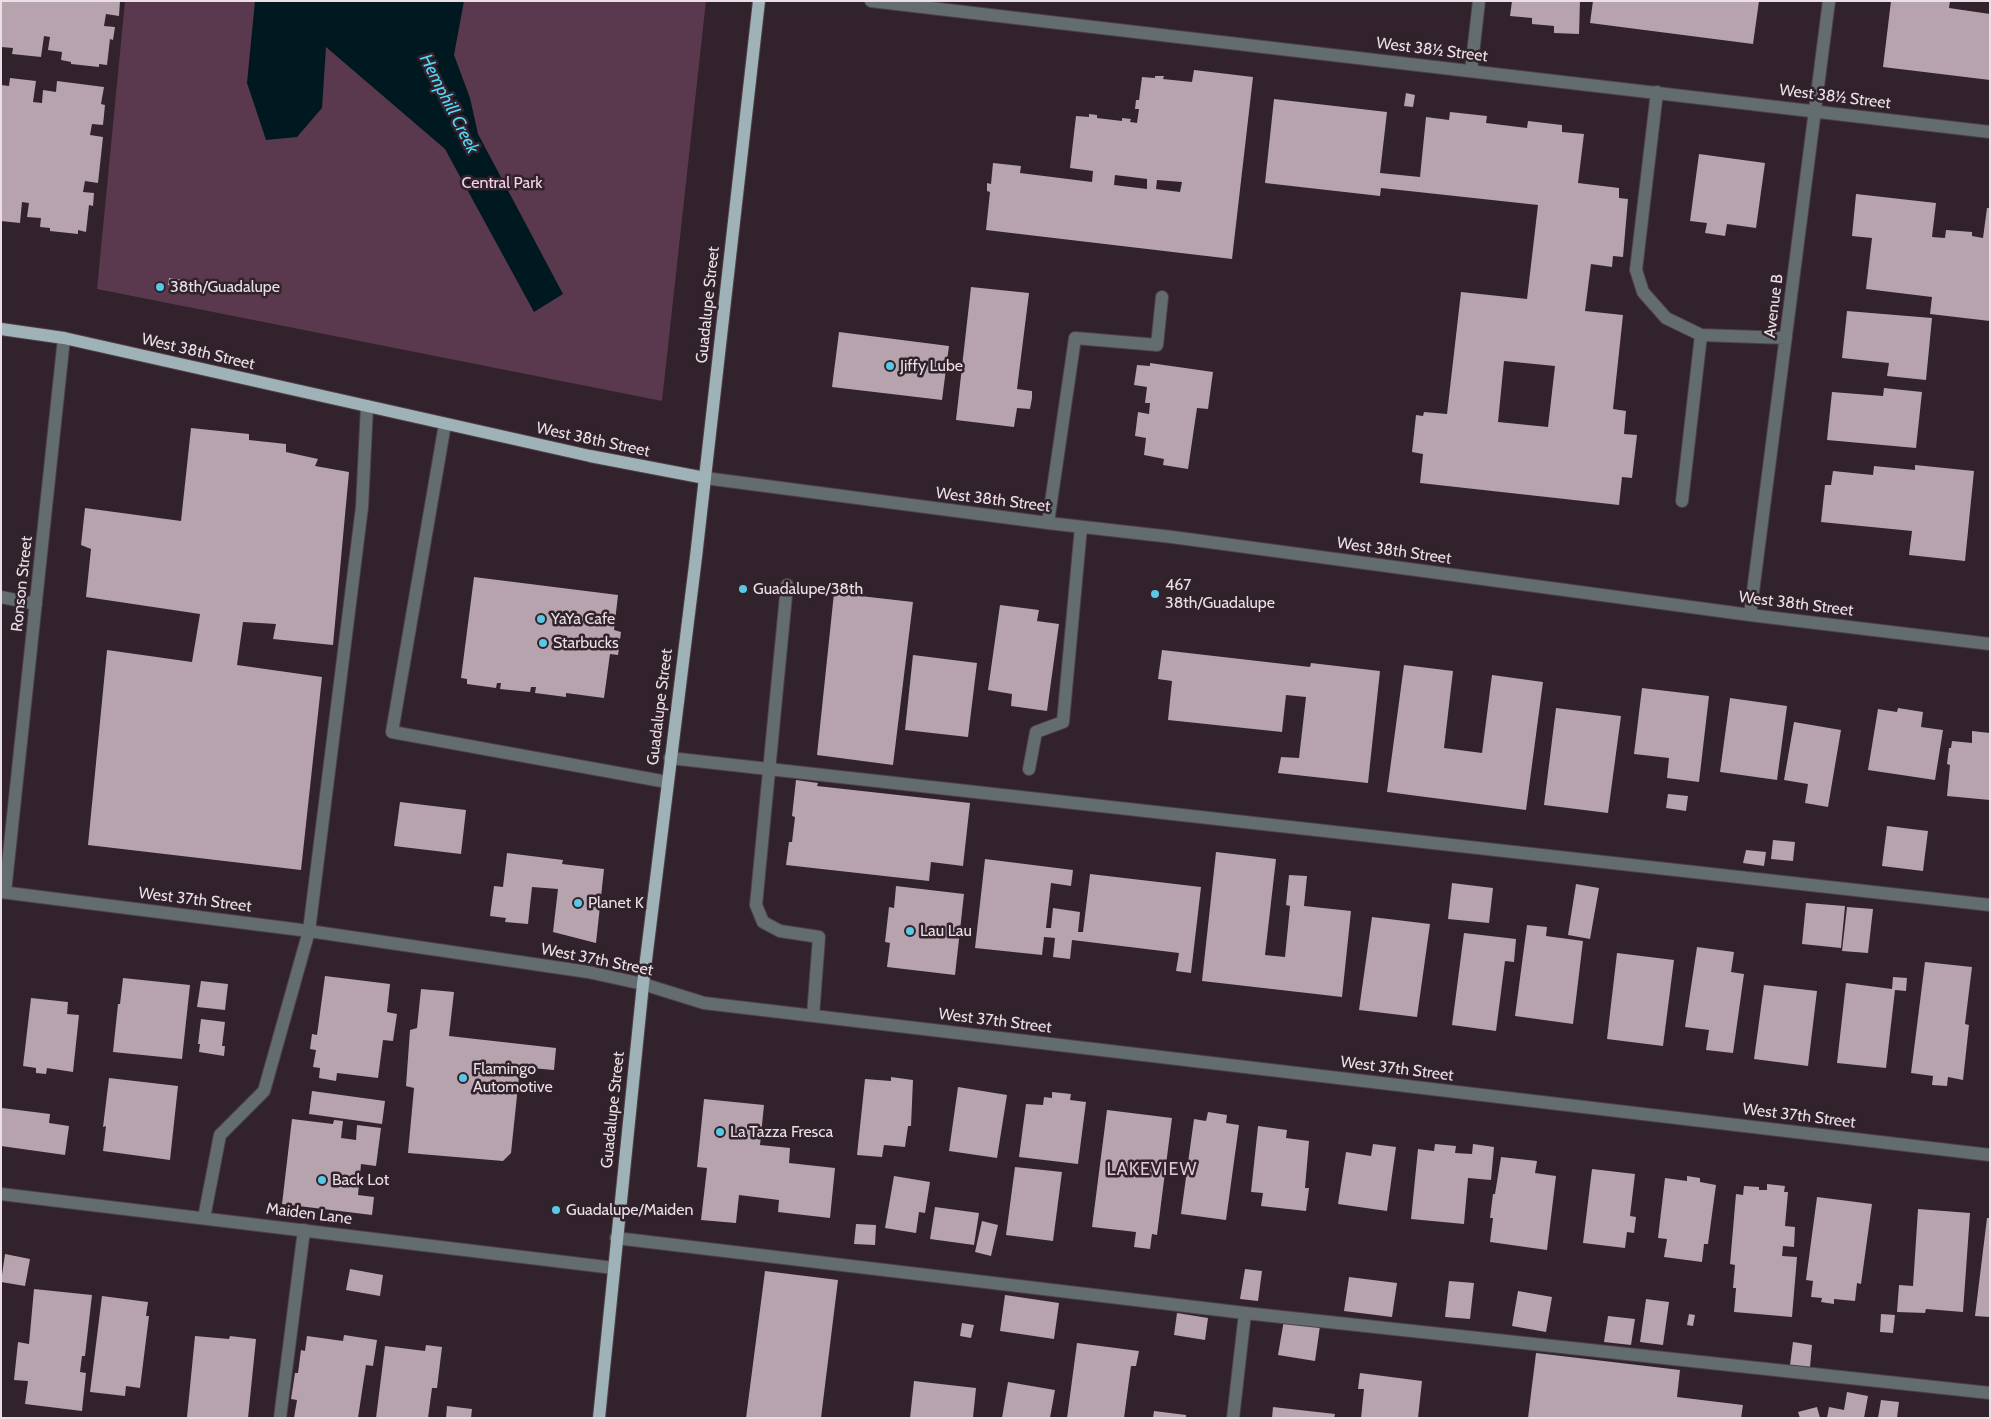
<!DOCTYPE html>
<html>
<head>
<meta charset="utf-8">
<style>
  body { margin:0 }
  #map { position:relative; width:1991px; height:1419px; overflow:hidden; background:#31222b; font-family:Cabin,sans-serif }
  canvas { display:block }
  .frame { position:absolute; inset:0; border:2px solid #eadfe5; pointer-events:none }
</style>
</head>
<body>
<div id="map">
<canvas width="1991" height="1419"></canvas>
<div class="frame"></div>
</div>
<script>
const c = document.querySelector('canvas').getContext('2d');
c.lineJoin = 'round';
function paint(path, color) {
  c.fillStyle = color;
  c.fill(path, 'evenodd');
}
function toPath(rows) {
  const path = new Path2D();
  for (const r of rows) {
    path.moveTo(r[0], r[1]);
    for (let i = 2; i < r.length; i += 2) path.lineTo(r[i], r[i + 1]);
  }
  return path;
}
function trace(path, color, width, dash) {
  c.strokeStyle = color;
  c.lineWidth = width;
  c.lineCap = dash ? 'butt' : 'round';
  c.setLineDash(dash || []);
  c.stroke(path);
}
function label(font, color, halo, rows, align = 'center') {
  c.font = font + ' Cabin,sans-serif';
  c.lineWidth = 5;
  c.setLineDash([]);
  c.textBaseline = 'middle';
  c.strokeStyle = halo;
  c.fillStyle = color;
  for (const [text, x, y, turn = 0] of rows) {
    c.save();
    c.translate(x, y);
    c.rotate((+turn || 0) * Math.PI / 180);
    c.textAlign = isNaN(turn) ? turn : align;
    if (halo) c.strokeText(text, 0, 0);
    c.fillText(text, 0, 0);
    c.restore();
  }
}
paint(toPath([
  [125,1,706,1,662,401,97,289]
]), '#5a384d');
paint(toPath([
  [255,1,464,1,454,55,470,98,478,134,563,294,534,312,445,149,326,47,322,108,297,137,266,140,247,83]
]), '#001820');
paint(toPath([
  [1,1,120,1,119,16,106,14,104,26,115,27,113,40,110,39,107,65,99,64,99,67,71,64,71,62,61,60,62,52,48,50,50,37,44,36,41,57,12,54,13,48,1,47],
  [1512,1,1580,1,1579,34,1554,33,1554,26,1532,24,1532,18,1510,16],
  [1593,1,1759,1,1753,44,1590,23],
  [1891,1,1950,1,1949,8,1990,14,1990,80,1883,67],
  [1194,70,1253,77,1232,259,986,230,990,192,987,191,987,183,991,184,993,163,1021,166,1020,173,1092,182,1093,171,1070,168,1076,116,1089,117,1089,114,1097,115,1097,118,1122,121,1122,118,1131,119,1130,122,1137,123,1139,109,1135,109,1136,100,1139,100,1142,77,1155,78,1155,76,1164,76,1163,79,1192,82],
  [1115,175,1147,179,1147,189,1114,185],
  [1157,180,1182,182,1180,192,1156,189],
  [10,78,36,81,33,102,42,103,43,90,56,92,57,81,104,87,101,104,105,105,103,125,92,124,90,135,103,137,98,183,85,181,83,192,94,193,93,206,89,205,86,232,78,230,78,234,50,231,50,228,40,227,41,218,27,217,29,203,22,202,20,223,1,221,1,85,9,86],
  [1406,93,1415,95,1413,107,1404,106],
  [1274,99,1387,112,1380,173,1420,177,1426,117,1449,120,1450,112,1487,116,1486,123,1527,128,1528,121,1562,125,1562,132,1584,134,1578,183,1619,188,1619,198,1628,199,1623,257,1613,256,1612,267,1591,264,1585,311,1623,315,1613,409,1626,411,1624,434,1637,435,1632,478,1622,477,1619,505,1420,483,1423,454,1412,452,1416,415,1423,416,1424,412,1447,414,1461,292,1527,299,1538,205,1381,188,1380,196,1265,183],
  [1504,361,1555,366,1548,427,1498,422],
  [1699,154,1765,163,1756,228,1727,224,1725,236,1705,233,1707,223,1690,221],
  [1856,194,1936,203,1932,237,1945,238,1946,230,1972,232,1972,236,1983,238,1987,208,1990,208,1990,321,1930,314,1932,297,1866,289,1872,238,1852,236],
  [169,278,184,280,183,286,168,285],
  [971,287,1029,293,1017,389,1032,391,1032,398,1030,409,1017,408,1014,427,956,420],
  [1847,311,1932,318,1926,380,1887,376,1889,363,1842,358],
  [839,332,949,346,942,400,832,387],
  [1150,363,1213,372,1208,409,1197,408,1188,469,1163,465,1164,459,1144,455,1146,438,1135,436,1138,412,1149,414,1150,403,1145,403,1147,387,1134,385,1137,365,1150,366],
  [1884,388,1922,392,1916,448,1827,440,1832,392,1883,396],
  [191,428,249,434,249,440,286,444,286,452,318,459,315,466,349,472,333,645,273,639,276,624,243,622,237,665,322,677,301,870,88,845,107,650,192,662,200,614,86,597,91,549,81,545,85,508,181,521],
  [1915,465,1974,471,1965,561,1909,555,1912,531,1821,522,1825,485,1831,485,1833,471,1873,475,1874,466,1915,470],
  [474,577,618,595,614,630,621,632,618,655,610,654,604,698,566,693,566,697,535,693,536,687,531,687,530,692,500,689,501,683,497,683,496,688,467,684,467,679,461,678],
  [834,593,913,602,893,765,817,755],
  [1000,605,1039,610,1037,621,1059,624,1047,711,1011,706,1012,694,988,690],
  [1162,650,1310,667,1311,663,1380,671,1368,783,1278,773,1281,757,1299,758,1306,697,1286,695,1282,732,1168,720,1172,681,1158,679],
  [913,655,977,663,968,737,905,730],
  [1404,665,1453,671,1444,748,1482,753,1492,675,1543,682,1526,810,1387,792],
  [1642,688,1709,696,1699,782,1667,778,1669,758,1634,754],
  [1730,698,1787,706,1777,780,1720,772],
  [1556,708,1621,716,1608,813,1544,805],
  [1898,708,1923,712,1921,727,1943,730,1935,780,1868,770,1878,709,1897,712],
  [1794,722,1841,730,1828,807,1805,803,1808,784,1784,780],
  [1972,731,1990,733,1990,800,1947,796,1950,765,1947,764,1949,748,1951,748,1952,741,1972,743],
  [796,780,818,783,817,786,970,803,963,866,931,862,929,881,786,865,789,842,792,842,795,817,792,816],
  [1668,794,1688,796,1686,811,1666,808],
  [400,802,466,810,461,854,394,846],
  [1887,826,1928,831,1923,871,1882,866],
  [1773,840,1795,842,1793,861,1771,859],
  [1746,850,1766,852,1764,866,1743,863],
  [1216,852,1276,859,1265,955,1285,957,1290,906,1286,905,1289,875,1307,876,1304,906,1351,911,1342,997,1202,981],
  [507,853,563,860,562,864,604,869,596,943,553,932,558,889,532,887,528,924,505,922,506,918,490,916,494,886,503,887],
  [985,859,1073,870,1071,886,1051,883,1046,928,1051,928,1053,908,1080,912,1078,932,1083,932,1090,874,1201,887,1191,973,1176,971,1179,953,1072,940,1070,959,1053,957,1055,938,1044,937,1042,955,975,948],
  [1452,883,1493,888,1489,923,1448,919],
  [1576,884,1599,888,1590,939,1568,935],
  [896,886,964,894,955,975,887,967,890,943,885,942,889,907,894,908],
  [1806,903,1845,906,1841,948,1802,944],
  [1847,907,1873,909,1868,953,1842,951],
  [1372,917,1430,924,1417,1017,1359,1010],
  [1527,925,1547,927,1546,936,1583,941,1573,1024,1515,1016],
  [1464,933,1516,939,1514,962,1505,961,1496,1031,1452,1025],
  [1697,947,1734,952,1731,972,1744,974,1733,1053,1706,1050,1709,1030,1685,1027],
  [1617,953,1674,960,1663,1046,1607,1039],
  [1925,962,1972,967,1965,1024,1969,1025,1963,1080,1948,1077,1947,1086,1932,1085,1933,1076,1911,1073],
  [325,976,390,984,387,1012,397,1014,393,1041,383,1040,378,1078,337,1073,336,1081,319,1078,320,1068,313,1067,316,1050,310,1049,312,1034,317,1035],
  [1893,977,1907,978,1906,991,1895,990,1886,1068,1837,1063,1846,983,1892,989],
  [123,978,190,985,182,1059,113,1052,118,1004,120,1004],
  [201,981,228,984,225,1010,197,1007],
  [1764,985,1817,991,1808,1066,1754,1059],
  [421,989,454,992,449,1036,556,1048,554,1070,520,1067,511,1153,503,1161,408,1153,414,1088,406,1086,410,1030,417,1028],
  [31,998,68,1002,67,1014,79,1015,73,1072,47,1068,46,1074,36,1073,36,1068,23,1066],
  [201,1019,225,1022,222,1046,225,1046,224,1056,199,1052,200,1044,198,1044],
  [891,1077,913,1080,911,1126,908,1126,905,1147,884,1145,882,1157,857,1155,865,1079,891,1081],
  [109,1078,178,1086,170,1160,103,1151,106,1126,103,1127],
  [958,1087,1007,1095,997,1158,949,1151],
  [312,1091,385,1101,382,1124,309,1114],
  [1052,1092,1071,1094,1070,1100,1086,1102,1078,1164,1019,1157,1026,1104,1043,1105,1044,1097,1052,1098],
  [704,1099,764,1105,760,1145,790,1148,789,1163,835,1168,830,1218,778,1212,779,1200,739,1195,736,1223,701,1220,707,1168,697,1167],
  [2,1108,50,1114,49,1123,69,1126,65,1155,1,1146],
  [1107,1110,1172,1118,1157,1235,1152,1234,1150,1249,1134,1247,1136,1232,1092,1227],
  [1208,1112,1227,1115,1226,1123,1239,1125,1226,1220,1181,1214,1194,1119,1206,1121],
  [292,1119,333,1124,334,1120,343,1121,341,1138,356,1140,357,1125,381,1128,376,1166,361,1164,358,1195,374,1197,372,1215,282,1204],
  [1258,1126,1287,1130,1286,1138,1309,1141,1305,1188,1309,1188,1306,1211,1261,1206,1263,1193,1251,1192],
  [1373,1144,1396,1147,1387,1211,1338,1204,1346,1152,1371,1156],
  [1435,1144,1456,1146,1455,1153,1472,1154,1473,1144,1494,1147,1491,1180,1468,1178,1464,1224,1411,1219,1418,1149,1434,1151],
  [1501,1157,1537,1161,1535,1173,1556,1176,1547,1250,1490,1242,1493,1218,1490,1218,1493,1194,1495,1194],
  [1015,1167,1062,1172,1053,1241,1006,1235],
  [1592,1169,1635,1174,1630,1216,1636,1217,1634,1233,1627,1232,1625,1248,1583,1243],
  [894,1176,930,1182,925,1213,919,1212,916,1233,885,1228],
  [1687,1176,1700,1178,1700,1182,1716,1185,1708,1244,1704,1244,1702,1262,1664,1257,1667,1239,1658,1238,1665,1178,1687,1181],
  [1767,1184,1785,1186,1784,1192,1788,1192,1785,1226,1795,1227,1794,1247,1783,1246,1782,1256,1797,1257,1792,1317,1734,1312,1736,1288,1733,1288,1735,1265,1730,1264,1736,1194,1743,1195,1744,1186,1759,1187,1759,1190,1767,1190],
  [1817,1197,1872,1204,1861,1284,1857,1283,1855,1301,1834,1299,1834,1304,1821,1302,1822,1298,1811,1297,1813,1281,1806,1280],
  [935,1207,979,1213,974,1245,930,1239],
  [1918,1209,1970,1213,1963,1312,1926,1309,1925,1313,1897,1312,1899,1285,1913,1286],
  [1987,1218,1990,1218,1990,1317,1975,1316],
  [982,1221,998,1225,991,1256,975,1252],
  [856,1224,876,1225,875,1245,854,1244],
  [5,1254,30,1259,25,1286,1,1282],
  [350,1269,383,1275,380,1296,346,1290],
  [1245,1269,1262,1271,1258,1301,1240,1299],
  [765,1271,838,1280,821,1418,746,1418],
  [1349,1277,1397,1283,1392,1317,1344,1311],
  [1449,1281,1474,1283,1470,1319,1445,1317],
  [34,1289,92,1295,85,1356,82,1356,80,1372,86,1373,82,1411,25,1404,28,1381,14,1380,18,1342,29,1344],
  [1518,1291,1552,1297,1546,1332,1512,1326],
  [1005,1295,1059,1303,1054,1339,1000,1331],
  [102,1296,148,1302,146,1316,149,1316,140,1388,126,1386,125,1396,90,1392],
  [1646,1299,1669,1302,1663,1345,1640,1342],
  [1177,1313,1208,1318,1205,1340,1174,1335],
  [1689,1314,1695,1315,1693,1326,1687,1325],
  [1881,1314,1895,1315,1893,1333,1880,1332],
  [1608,1316,1635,1319,1631,1345,1604,1342],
  [1284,1320,1320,1326,1315,1361,1278,1355],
  [962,1323,974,1325,971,1338,960,1336],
  [344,1335,377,1340,373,1366,366,1365,358,1418,294,1418,297,1400,291,1399,295,1373,298,1373,301,1350,305,1351,307,1336,343,1341],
  [195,1336,229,1339,230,1336,256,1339,248,1418,187,1417],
  [1793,1342,1812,1345,1810,1367,1790,1365],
  [1077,1343,1139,1351,1136,1366,1131,1366,1124,1418,1067,1418],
  [426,1345,442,1347,437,1388,432,1388,428,1418,376,1418,385,1346,425,1351],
  [1536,1353,1680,1370,1677,1397,1743,1405,1741,1418,1528,1418],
  [1360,1373,1422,1381,1418,1418,1361,1418,1364,1389,1358,1389],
  [914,1381,976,1388,973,1418,910,1418],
  [1008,1382,1055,1390,1050,1418,1002,1418],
  [1847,1392,1868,1396,1864,1418,1827,1418,1829,1407,1844,1410],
  [1881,1400,1899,1402,1897,1418,1878,1418],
  [447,1406,472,1409,471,1418,446,1418],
  [1273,1407,1335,1414,1334,1418,1272,1418],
  [1817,1407,1820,1418,1800,1418,1798,1412],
  [1154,1411,1186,1415,1186,1418,1153,1418]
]), '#b6a3ae');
const minor = toPath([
  [871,1,1990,132],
  [1471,71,1479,1],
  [1657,92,1636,270,1643,292,1666,318,1701,335,1786,338],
  [445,424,392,732,667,782],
  [705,478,1048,523,1172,537,1750,615,1990,644],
  [1682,501,1701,335],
  [1048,523,1075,338,1157,345,1162,297],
  [787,585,756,905,763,922,780,931,819,937,813,1016],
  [1,597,36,604],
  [1750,615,1829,1],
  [670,758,1990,905],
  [1029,769,1036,732,1063,722,1081,527],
  [1,892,309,931,588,972,643,984,704,1003,1990,1155],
  [5,892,64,338],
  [1,1194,614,1268],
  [204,1218,220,1135,264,1091,309,931,362,507,367,406],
  [616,1238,1245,1313,1990,1393],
  [280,1418,304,1230],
  [1233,1418,1245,1313]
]);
const major = toPath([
  [1,329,64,338,590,456,705,478],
  [599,1418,643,984,696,557,759,1]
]);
trace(minor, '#4f4049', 14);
trace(major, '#4f4049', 14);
trace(minor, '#636d70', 12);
trace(major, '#9fb2b8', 12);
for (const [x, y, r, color] of [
  [160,287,5,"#59c8e4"],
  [890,366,5,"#59c8e4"],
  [743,589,5,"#59c8e4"],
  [1155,594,5,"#59c8e4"],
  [541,619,5,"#59c8e4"],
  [543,643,5,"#59c8e4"],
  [578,903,5,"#59c8e4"],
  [910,931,5,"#59c8e4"],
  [463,1078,5,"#59c8e4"],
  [720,1132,5,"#59c8e4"],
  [322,1180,5,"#59c8e4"],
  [556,1210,5,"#59c8e4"]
]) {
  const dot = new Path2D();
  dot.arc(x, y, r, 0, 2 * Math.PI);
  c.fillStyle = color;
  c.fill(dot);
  trace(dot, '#31222b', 2);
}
label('16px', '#eadfe5', '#31222b', [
  ["West 38½ Street",1432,50,7],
  ["West 38½ Street",1835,97,7],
  ["Guadalupe Street",708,305,-84],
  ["Avenue B",1774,306,-83],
  ["West 38th Street",198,352,13],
  ["West 38th Street",593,440,12],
  ["West 38th Street",993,500,7],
  ["West 38th Street",1394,551,8],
  ["Ronson Street",22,584,-84],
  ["West 38th Street",1796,604,7],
  ["Guadalupe Street",660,707,-83],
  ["West 37th Street",195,900,7],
  ["West 37th Street",597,960,11],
  ["West 37th Street",995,1021,7],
  ["West 37th Street",1397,1069,7],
  ["Guadalupe Street",613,1110,-84],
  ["West 37th Street",1799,1116,7],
  ["Maiden Lane",309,1214,7]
]);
label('16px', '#f8d3e8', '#31222b', [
  ["Central Park",502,183]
]);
label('16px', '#eadfe5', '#31222b', [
  ["38th/Guadalupe",170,287],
  ["Jiffy Lube",900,366],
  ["467",1165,585],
  ["38th/Guadalupe",1165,603],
  ["Guadalupe/38th",753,589],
  ["YaYa Cafe",551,619],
  ["Starbucks",553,643],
  ["Planet K",588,903],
  ["Lau Lau",920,931],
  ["Flamingo",473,1069],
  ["Automotive",473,1087],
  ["La Tazza Fresca",730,1132],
  ["Back Lot",332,1180],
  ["Guadalupe/Maiden",566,1210]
], 'left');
label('italic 18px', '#51d9fa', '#31222b', [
  ["Hemphill Creek",449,104,63]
]);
c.letterSpacing = '1px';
label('18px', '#dec9d5', '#31222b', [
  ["LAKEVIEW",1152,1170]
]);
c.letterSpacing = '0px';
</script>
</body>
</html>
